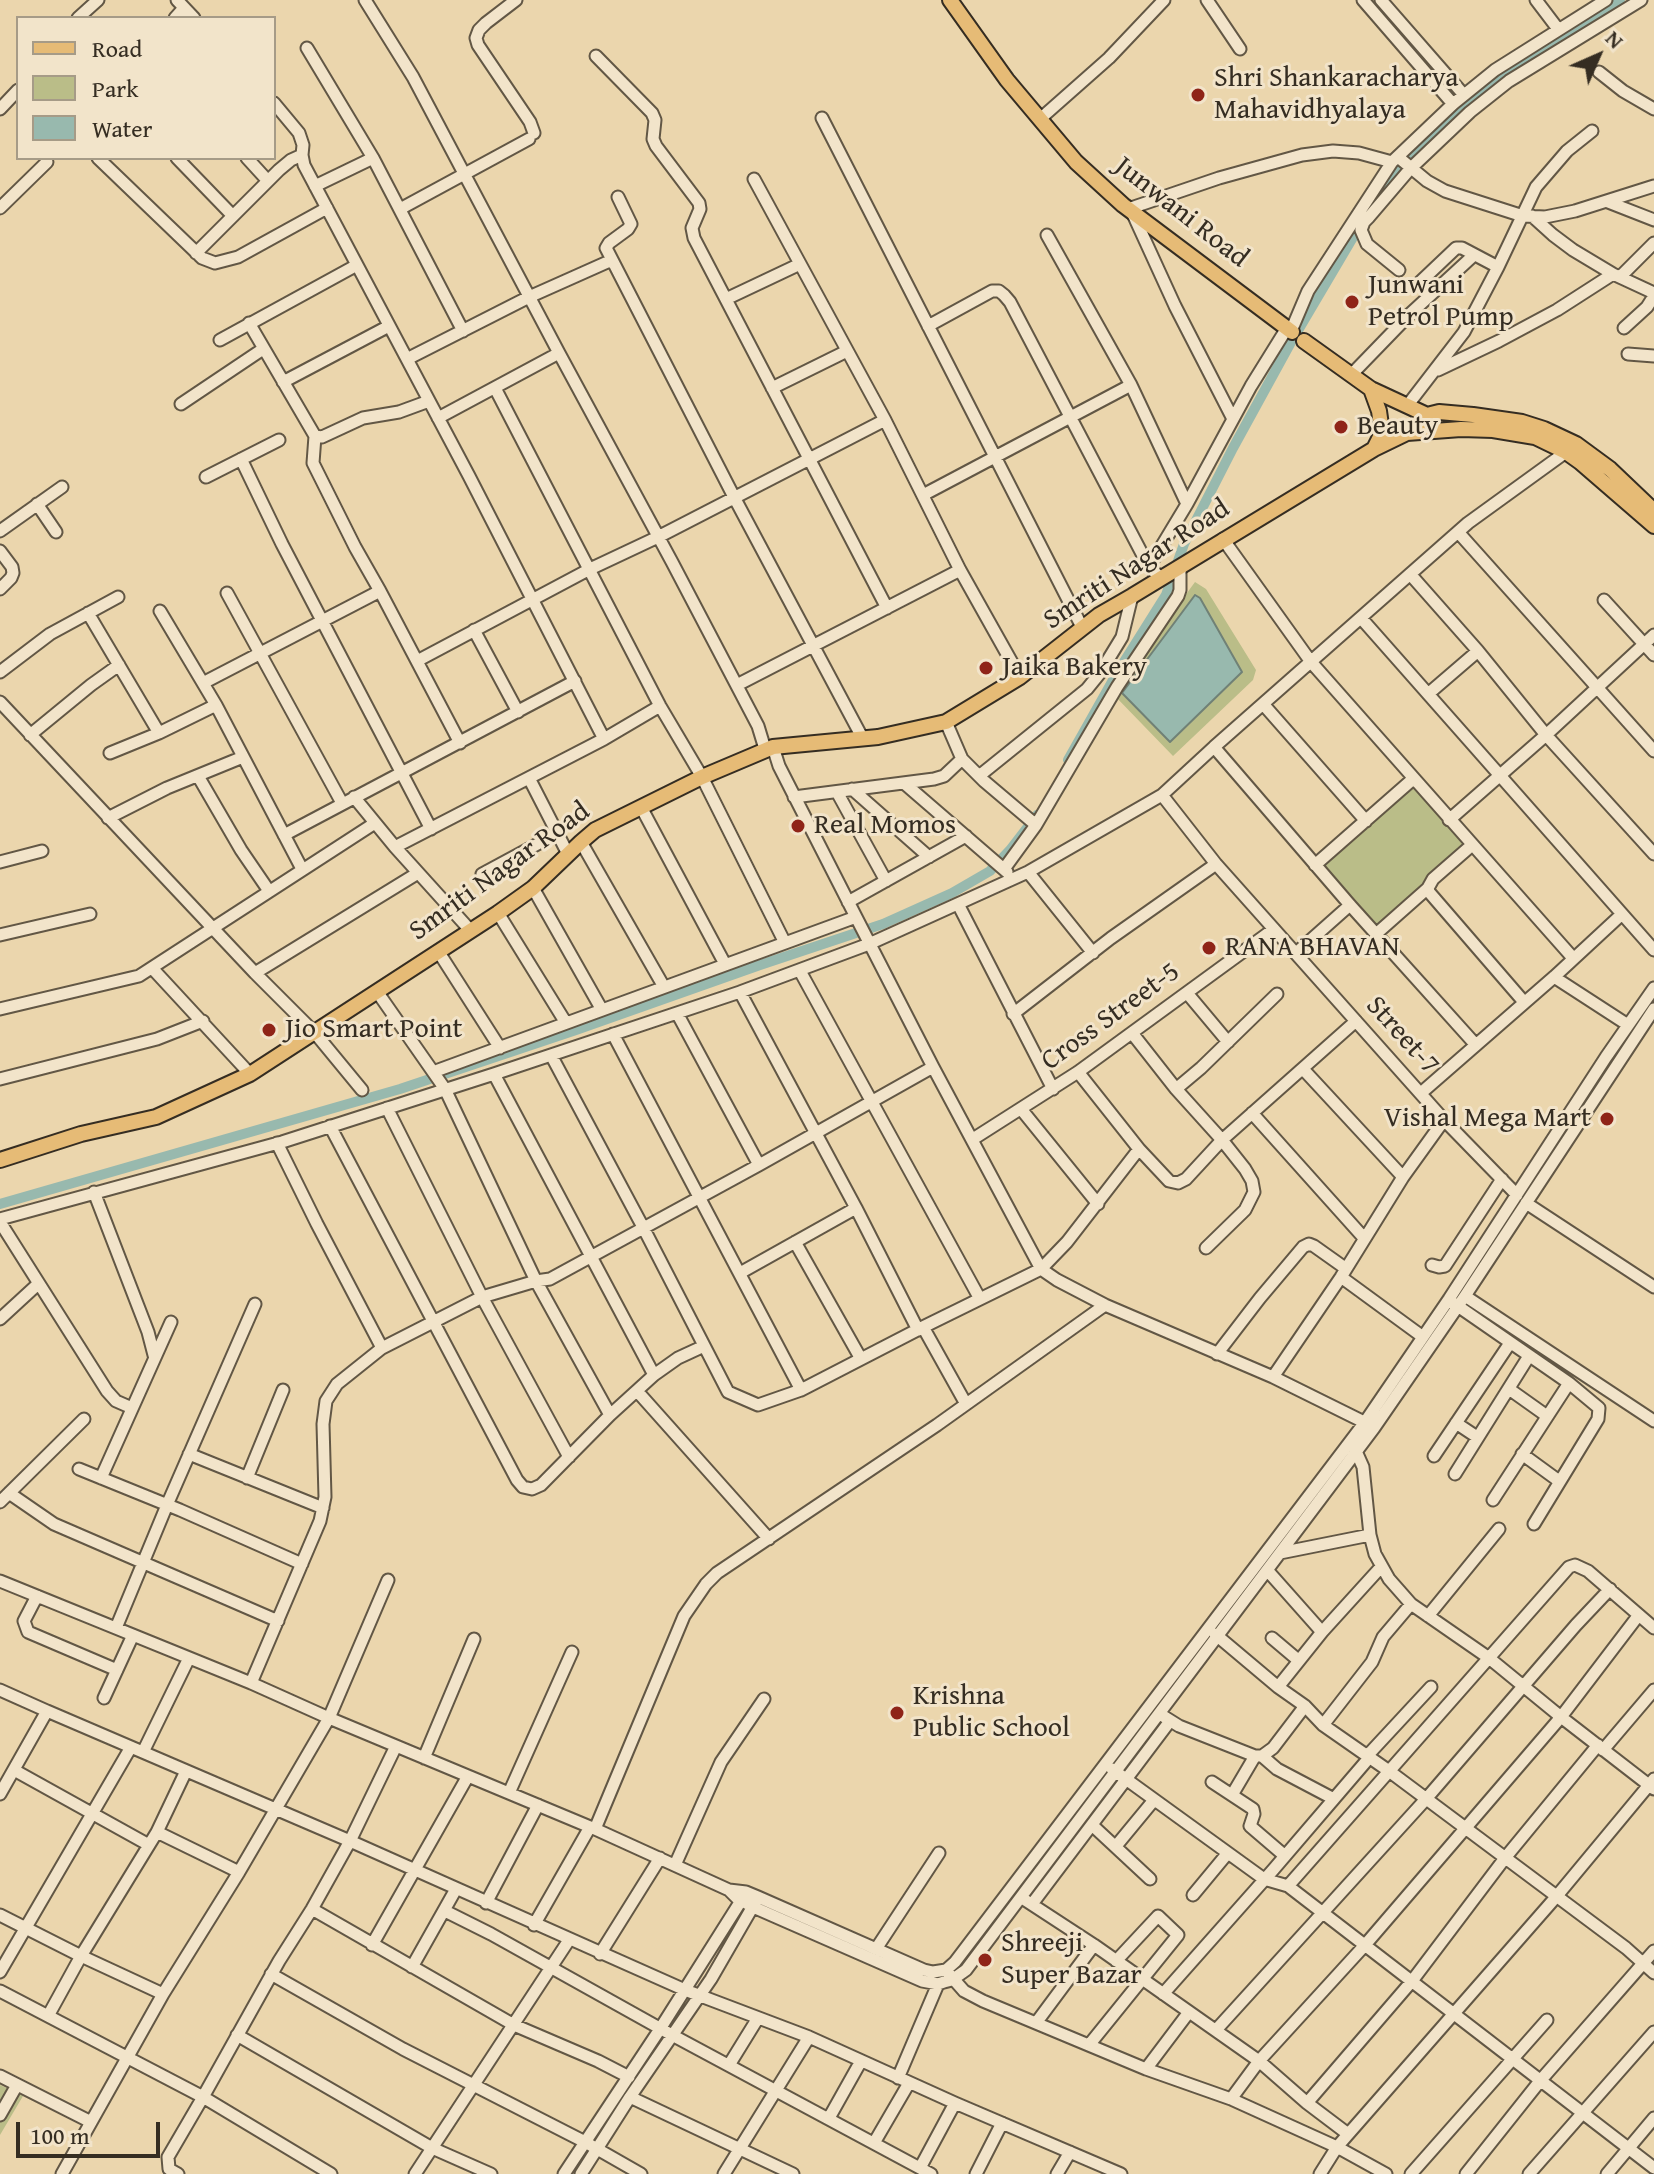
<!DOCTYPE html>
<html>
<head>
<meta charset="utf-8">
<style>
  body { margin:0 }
  #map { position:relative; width:1654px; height:2174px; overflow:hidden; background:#ebd6ad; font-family:"Gentium Book Plus",serif }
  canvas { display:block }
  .legend { position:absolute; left:16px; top:16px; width:260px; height:144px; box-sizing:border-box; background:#f2e4ca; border:2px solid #a69b87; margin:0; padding:10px 14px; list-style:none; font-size:24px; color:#352d22 }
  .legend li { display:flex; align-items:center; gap:16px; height:40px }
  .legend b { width:40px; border:2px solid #a69b87 }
  .north { position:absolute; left:1558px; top:16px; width:80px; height:80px; -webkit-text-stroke:6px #f2e4ca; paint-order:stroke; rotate:45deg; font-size:22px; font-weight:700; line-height:32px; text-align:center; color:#352d22 }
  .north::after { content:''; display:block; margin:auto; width:28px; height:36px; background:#352d22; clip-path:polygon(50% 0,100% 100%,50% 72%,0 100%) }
  .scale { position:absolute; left:16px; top:2122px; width:144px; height:36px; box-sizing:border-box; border:4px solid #352d22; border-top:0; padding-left:10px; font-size:24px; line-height:28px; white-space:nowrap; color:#352d22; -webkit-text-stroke:6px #f2e4ca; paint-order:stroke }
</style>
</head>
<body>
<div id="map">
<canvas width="1654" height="2174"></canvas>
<ul class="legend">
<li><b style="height:10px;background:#e6bb76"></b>Road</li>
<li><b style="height:22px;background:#babd88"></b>Park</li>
<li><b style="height:22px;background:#98b9ae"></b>Water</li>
</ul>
<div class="north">N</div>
<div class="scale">100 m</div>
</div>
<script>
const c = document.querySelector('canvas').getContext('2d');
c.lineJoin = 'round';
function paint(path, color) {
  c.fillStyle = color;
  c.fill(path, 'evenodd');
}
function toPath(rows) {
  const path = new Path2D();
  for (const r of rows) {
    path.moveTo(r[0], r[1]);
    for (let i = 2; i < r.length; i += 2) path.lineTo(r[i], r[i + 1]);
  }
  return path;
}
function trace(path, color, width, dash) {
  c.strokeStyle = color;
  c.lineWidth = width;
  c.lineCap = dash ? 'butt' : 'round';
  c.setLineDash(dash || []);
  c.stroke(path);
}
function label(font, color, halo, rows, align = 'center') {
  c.font = font + ' "Gentium Book Plus",serif';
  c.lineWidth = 6;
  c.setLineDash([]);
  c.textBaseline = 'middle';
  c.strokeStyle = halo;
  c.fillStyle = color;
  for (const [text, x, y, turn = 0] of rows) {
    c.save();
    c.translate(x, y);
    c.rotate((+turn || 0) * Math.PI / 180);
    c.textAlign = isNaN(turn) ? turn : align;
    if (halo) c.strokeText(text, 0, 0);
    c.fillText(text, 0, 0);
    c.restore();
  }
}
paint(toPath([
  [1195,582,1206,589,1256,670,1253,680,1173,756,1113,694],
  [1413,779,1472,845,1376,934,1315,865],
  [0,2085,23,2096,0,2135]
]), '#babd88');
const water = toPath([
  [1195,595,1200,598,1242,672,1170,742,1122,693,1195,595]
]);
paint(water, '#98b9ae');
trace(water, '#708176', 2);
trace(toPath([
  [1068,760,1117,673,1166,595,1184,544,1233,448,1290,344,1378,195,1400,168,1458,109,1481,88,1507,70,1620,0],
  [0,1204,400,1089,576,1030,760,965,883,924,952,893,990,871,1010,850,1037,815]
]), '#98b9ae', 10);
const minor = toPath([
  [177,0,194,18],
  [365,0,413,77,559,353,672,562,758,726,765,749],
  [516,0,486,23,479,30,476,38,478,45,530,122,534,133],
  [1207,0,1240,49],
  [1363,0,1453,104],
  [1381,0,1464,95],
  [1536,0,1558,29],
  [78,18,98,0],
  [175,18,184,8],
  [307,48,373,158,463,331],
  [596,56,652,113,655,120,653,139,656,146,699,203,700,209,692,228,694,238,887,608],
  [1599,72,1623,91,1654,109],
  [274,103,299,133,303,145,302,155,304,165,469,476,604,739],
  [0,109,18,90],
  [822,118,1082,627],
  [1040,119,1109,58,1164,0],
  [1398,157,1427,181,1445,191,1523,216,1545,217,1575,211,1654,186],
  [98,158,202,258,215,263,238,257,327,208],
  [177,158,233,216],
  [247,158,268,181],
  [754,179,885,420,960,570,1020,677],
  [315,186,373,158],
  [618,197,631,224,628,229,609,243,606,248,734,497,863,739],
  [1608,202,1654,220],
  [0,208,47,162],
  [400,209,529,139],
  [1128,209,1219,178,1302,155,1333,151,1359,153,1392,162],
  [1132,212,1175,306,1233,419],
  [1532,216,1553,235,1573,250,1613,274,1654,293],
  [1353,222,1364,222,1369,217,1410,169,1470,112,1509,81,1641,0],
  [1364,222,1361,230,1367,244,1399,270],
  [1047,235,1131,385,1187,504],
  [196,253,279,170,291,160,302,155],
  [1620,277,1654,243],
  [1417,285,1456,248,1462,248,1498,267],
  [726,299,800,264],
  [249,323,315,436,322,437,363,418,399,412,429,401],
  [928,326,992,291,999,291,1004,295,1010,302,1149,567,1161,578],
  [1624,328,1647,307,1654,296],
  [1291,331,1308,291,1392,162,1453,104,1495,70,1606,0],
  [220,340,357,265],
  [1628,354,1654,356],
  [407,359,529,297,612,260],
  [1438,370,1499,341,1557,310,1613,274],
  [1351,375,1411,313,1474,255],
  [283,382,389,326],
  [495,388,660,706,702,777,785,943],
  [772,388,847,351],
  [181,404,263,349],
  [1407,406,1464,332,1498,267,1536,187,1567,151,1592,131],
  [438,418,559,353],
  [315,436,313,463,355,547,380,591,460,743],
  [241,459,282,544,431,829],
  [206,477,279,440],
  [923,495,1131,385],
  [37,504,56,532],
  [0,531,62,487],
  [1458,532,1654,751],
  [1223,539,1311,662,1573,958],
  [0,551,12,567,13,573,11,578,0,589],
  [1149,567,1187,504,1251,386,1287,328],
  [1410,574,1478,651,1546,735,1654,854],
  [227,593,342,803],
  [1604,600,1654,655],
  [160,611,216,705,302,869],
  [88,613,159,733],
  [1361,618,1654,950],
  [474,630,518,712],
  [417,661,590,569,658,537,885,420],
  [0,672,50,634,118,597],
  [203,683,380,591],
  [737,685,960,570],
  [1428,694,1478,651],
  [0,702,255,973,315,1033,362,1090],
  [1263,704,1366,821],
  [946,722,962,759,984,781,1036,825],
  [30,735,91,685,119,665],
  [773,747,779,766,856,917,933,1067,1041,1269,1057,1280,1105,1305,1273,1377,1370,1425],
  [1214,747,1350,905,1475,1044],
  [110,753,159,733,216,705],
  [198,776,241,850,269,891],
  [979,776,1087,689,1100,673,1122,637,1132,596],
  [529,778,568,854],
  [904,783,1007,872],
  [852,789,929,857],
  [837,792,886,881],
  [1162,795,1216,864,1444,1120,1517,1195],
  [354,797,395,847,470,930],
  [794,797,934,779,944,776,962,759],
  [641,807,725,964],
  [108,818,167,788,243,757],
  [1449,820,1546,735,1654,635],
  [284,835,575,681],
  [581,842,664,987],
  [1472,845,1433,879,1428,888,1429,892,1524,1002],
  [395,847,604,739,660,706],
  [0,862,42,851],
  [1315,865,1413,779],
  [1004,869,1036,825,1117,687,1178,596,1180,590,1180,567],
  [1028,872,1093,953],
  [482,874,558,833],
  [533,888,602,1010],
  [848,902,966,836],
  [958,904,1053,1089],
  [498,913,566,1023],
  [1376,934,1428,888],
  [0,935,90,914],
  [438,951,500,1048],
  [1296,953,1350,905],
  [152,968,250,1074],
  [800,971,980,1299],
  [255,973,418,873],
  [1554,977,1628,1025],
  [740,992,856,1208,918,1330],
  [378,993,445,1089,536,1281,610,1415],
  [1187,993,1228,1042],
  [0,1009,139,976,375,823],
  [677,1013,759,1165],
  [1013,1014,1111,938,1216,864],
  [1132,1033,1176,1089,1222,1140,1245,1169,1252,1181,1254,1192,1245,1210,1206,1248],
  [613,1034,801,1390],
  [551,1055,644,1229,728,1392,758,1405,801,1390,923,1327,1041,1269,1067,1242,1139,1149,1078,1072],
  [1303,1069,1403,1177],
  [433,1072,856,917],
  [494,1074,654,1375],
  [0,1079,157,1039,203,1021],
  [1176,1089,1201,1068,1277,994],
  [1421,1093,1554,977,1622,914],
  [387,1108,482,1297,569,1457],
  [1021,1109,1098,1204],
  [1252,1113,1364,1238],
  [330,1126,517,1480,523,1487,532,1489,541,1485,610,1415,654,1375,678,1358,704,1346],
  [973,1139,1078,1072,1274,929],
  [277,1143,317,1224,382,1348],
  [1139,1149,1169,1181,1178,1183,1186,1179,1222,1140,1356,1021],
  [94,1192,148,1332,154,1355],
  [1526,1203,1654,1287],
  [0,1219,282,1142,494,1074,740,992,869,944,1028,872,1162,795,1214,747,1468,523,1566,452],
  [0,1222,107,1391,116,1401,132,1408],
  [795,1242,861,1359],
  [1432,1265,1439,1267,1445,1266,1502,1179],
  [740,1273,856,1208],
  [1341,1277,1423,1337],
  [1465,1296,1654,1421],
  [1452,1302,1569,1383,1599,1408,1598,1419,1534,1524],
  [0,1319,38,1284],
  [923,1327,966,1404],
  [1217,1354,1260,1298,1303,1247,1309,1244,1314,1246,1345,1268],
  [1273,1377,1341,1277,1403,1177,1444,1120],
  [1509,1389,1547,1416],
  [637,1391,769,1539],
  [1456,1423,1477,1437],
  [1355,1449,1363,1467,1370,1535,1375,1554,1389,1579,1411,1604,1489,1658,1561,1717,1654,1789],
  [189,1454,323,1508],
  [1522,1454,1559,1481],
  [1434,1456,1510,1343],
  [79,1469,180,1510,302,1564],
  [1455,1474,1529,1356],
  [101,1478,171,1322],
  [247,1478,283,1390],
  [9,1493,54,1524,278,1621],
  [1493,1500,1569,1383],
  [0,1502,84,1419],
  [1280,1553,1370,1535],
  [1267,1570,1322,1632],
  [0,1581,251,1683,329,1718,595,1829,729,1890,746,1892,758,1897,924,1970,933,1972,946,1970,955,1962,1365,1422,1449,1299,1606,1057,1654,988],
  [37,1596,24,1621,28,1632,117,1670],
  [1428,1616,1499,1529],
  [116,1628,167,1505,255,1304],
  [1215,1634,1278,1687,1305,1706,1323,1725,1389,1771,1626,1948,1654,1973],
  [1272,1638,1298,1660],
  [251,1683,320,1521,325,1497,323,1424,326,1401,337,1384,382,1348,482,1297,536,1281,550,1279,759,1165,933,1067],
  [1278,1687,1322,1632,1381,1567],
  [0,1690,47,1711,0,1794],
  [104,1698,133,1635],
  [47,1711,350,1841,685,1990,809,2037,955,2103,1121,2174],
  [1163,1716,1179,1726,1255,1756,1262,1756,1273,1748,1305,1706],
  [1323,1725,1372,1662,1383,1637,1411,1604],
  [1603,1750,1654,1690],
  [143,1752,189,1658],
  [1262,1756,1277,1769,1334,1799],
  [1367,1756,1431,1687],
  [424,1758,474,1639],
  [1112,1769,1264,1879,1288,1886,1654,2168],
  [14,1770,149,1845],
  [1212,1782,1253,1809,1254,1814,1250,1826,1285,1856],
  [509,1793,572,1652],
  [1232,1795,1255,1756],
  [1092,1825,1150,1879],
  [595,1829,684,1616,706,1584,717,1573,937,1425,1105,1305],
  [157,1832,239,1872],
  [1116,1846,1154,1800],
  [675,1865,721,1762,764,1699],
  [1288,1886,1569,1567,1575,1565,1588,1571,1654,1628],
  [729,1890,737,1898,753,1907,922,1981,938,1984,944,1982,952,1980,966,1970,1374,1428,1465,1296,1654,1009],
  [1193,1895,1227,1854],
  [1022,1898,1094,1945,1259,2061,1307,2103,1348,2134],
  [486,1903,538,1805],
  [1032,1904,1170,1721],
  [312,1909,514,2025,598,2061,629,2077],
  [445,1911,491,1934,672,2035,931,2174],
  [0,1915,81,1956,163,1994],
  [534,1925,590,1827],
  [372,1945,468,1776],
  [876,1949,939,1853],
  [600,1954,660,1858],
  [412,1967,456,1889],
  [0,1972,131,1747],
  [271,1974,403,2049,585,2142,641,2174],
  [949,1974,964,1991,983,2001,1146,2069,1231,2099,1337,2147,1386,2174],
  [0,1991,203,2097,168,2157,169,2169,178,2174],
  [1163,1994,1273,1870,1369,1758],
  [48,2016,81,1956,157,1832,186,1771],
  [1036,2023,1094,1945],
  [1216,2030,1426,1799,1576,1625,1610,1589],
  [237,2035,432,2148,491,2174],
  [1089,2045,1178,1935,1158,1916,1116,1961],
  [729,2065,758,2018],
  [1146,2069,1189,2012],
  [0,2076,91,2122],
  [898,2078,938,1984],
  [630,2097,793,2174],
  [1231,2099,1259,2061,1365,1945,1561,1717,1638,1616],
  [1307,2103,1412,1981,1505,1858,1598,1745],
  [0,2115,17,2085],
  [829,2118,861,2061],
  [874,2143,909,2083],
  [920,2168,955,2103],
  [62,2174,163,1994,239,1872,329,1718,388,1580],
  [331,2174,203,2097,279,1961,312,1909,350,1841,396,1746],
  [415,2174,569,1940],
  [564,2174,660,2029,744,1896],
  [581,2174,630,2097,711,1979,756,1901],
  [724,2174,809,2037],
  [976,2174,1002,2123],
  [1057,2174,1070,2152],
  [1320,2174,1337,2147,1556,1897,1654,1779],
  [1411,2174,1547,2020],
  [1466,2174,1540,2081,1654,1951],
  [1529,2174,1654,2032],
  [1607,2174,1654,2118]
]);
const major = toPath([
  [950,0,1007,80,1076,162,1123,205,1292,332],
  [1304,341,1371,389,1427,415],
  [1371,389,1379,411,1381,425,1380,437,1374,449],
  [1407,433,1461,429,1493,430,1535,437,1566,452,1580,462,1654,526],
  [0,1160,81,1134,156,1117,250,1074,498,913,533,888,581,842,595,830,702,777,773,747,878,737,946,722,1020,677,1099,615,1132,596,1374,449,1407,433,1427,415,1439,412,1473,415,1522,422,1544,429,1576,444,1610,469,1654,511]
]);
trace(minor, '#625745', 15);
trace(major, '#352d22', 18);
trace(minor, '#f2e4ca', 11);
trace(major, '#e6bb76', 14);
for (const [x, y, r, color] of [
  [1198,95,8,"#8f2418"],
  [1352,302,8,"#8f2418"],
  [1341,427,8,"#8f2418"],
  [986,668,8,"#8f2418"],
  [798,826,8,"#8f2418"],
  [1209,948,8,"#8f2418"],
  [269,1030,8,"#8f2418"],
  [1607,1119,8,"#8f2418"],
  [897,1713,8,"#8f2418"],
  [985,1960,8,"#8f2418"]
]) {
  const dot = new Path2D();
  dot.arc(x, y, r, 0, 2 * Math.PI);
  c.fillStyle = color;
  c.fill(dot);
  trace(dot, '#f2e4ca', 3);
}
label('28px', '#352d22', '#f2e4ca', [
  ["Shri Shankaracharya",1214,79],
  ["Mahavidhyalaya",1214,111],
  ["Junwani",1368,286],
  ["Petrol Pump",1368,318],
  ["Beauty",1357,427],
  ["Jaika Bakery",1002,668],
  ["Real Momos",814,826],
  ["RANA BHAVAN",1225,948],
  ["Jio Smart Point",285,1030],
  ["Vishal Mega Mart",1591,1119,"right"],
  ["Krishna",913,1697],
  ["Public School",913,1729],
  ["Shreeji",1001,1944],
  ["Super Bazar",1001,1976]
], 'left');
label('28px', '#352d22', '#f2e4ca', [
  ["Junwani Road",1181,213,38],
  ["Smriti Nagar Road",1137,565,-33],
  ["Smriti Nagar Road",500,872,-36],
  ["Cross Street-5",1111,1017,-36],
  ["Street-7",1402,1036,48]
]);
</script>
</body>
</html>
